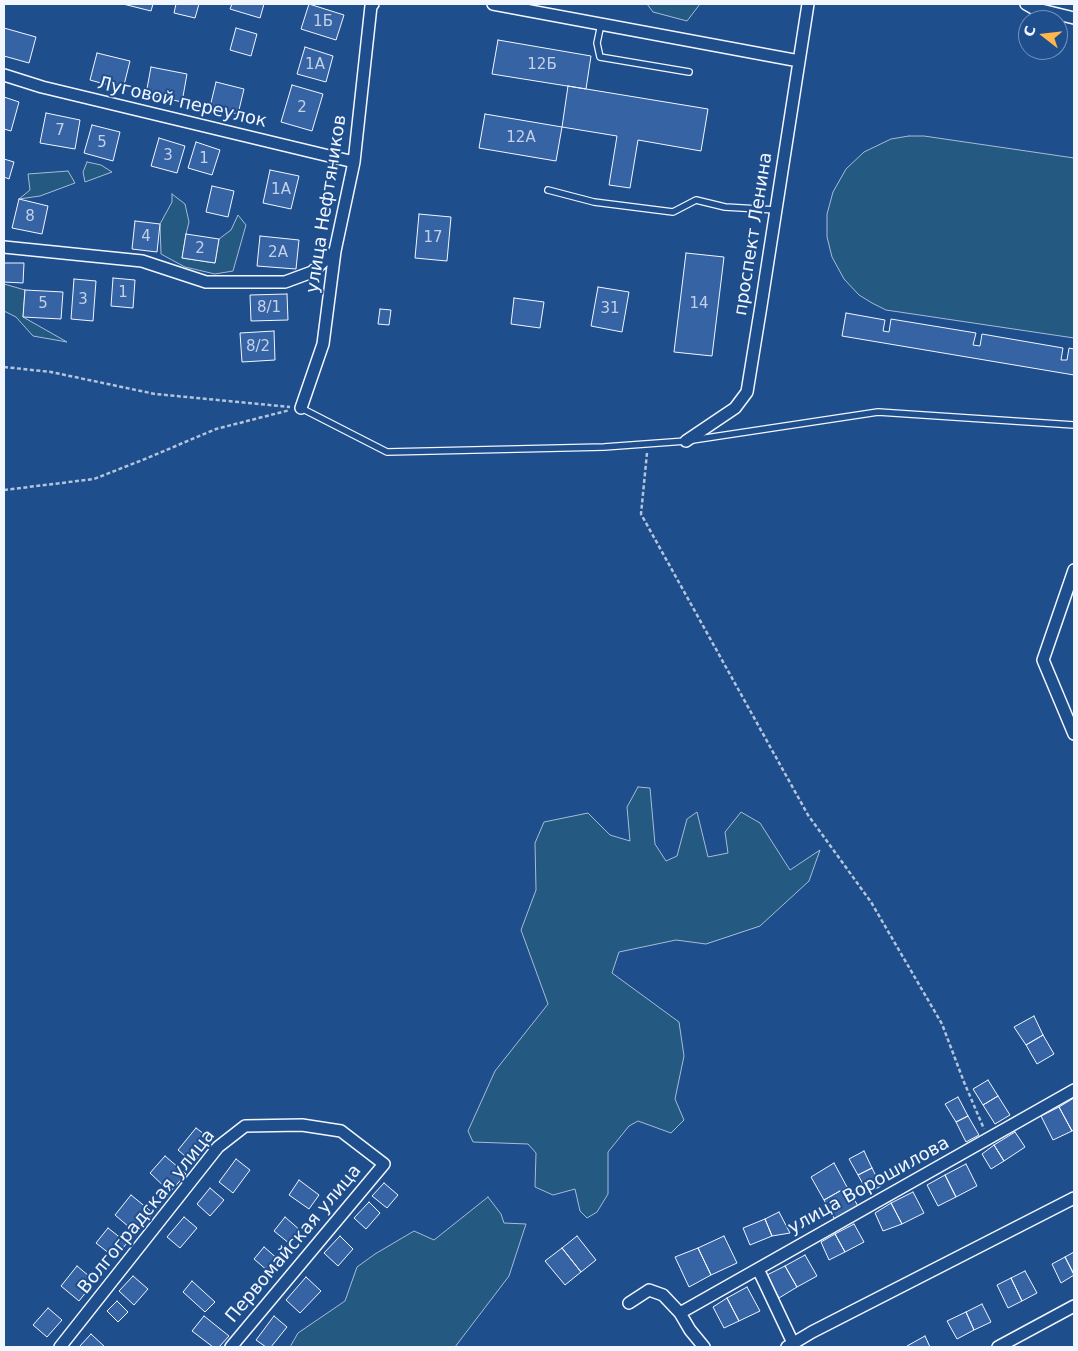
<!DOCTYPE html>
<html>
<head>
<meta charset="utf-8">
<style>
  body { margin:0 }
  #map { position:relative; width:1078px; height:1351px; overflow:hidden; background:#1f4e8c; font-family:"DejaVu Sans",sans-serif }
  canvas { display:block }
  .frame { position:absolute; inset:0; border:5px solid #f2f6ff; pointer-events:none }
  .north { position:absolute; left:1018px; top:10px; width:50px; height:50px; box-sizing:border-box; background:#1f4e8c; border:1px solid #7391ba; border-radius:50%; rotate:286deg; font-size:14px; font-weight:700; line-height:20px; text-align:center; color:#f2f6ff }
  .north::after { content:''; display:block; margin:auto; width:18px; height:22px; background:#ffb74d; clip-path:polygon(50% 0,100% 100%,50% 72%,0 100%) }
</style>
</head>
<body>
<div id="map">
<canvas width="1078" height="1351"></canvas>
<div class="frame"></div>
<div class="north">С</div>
</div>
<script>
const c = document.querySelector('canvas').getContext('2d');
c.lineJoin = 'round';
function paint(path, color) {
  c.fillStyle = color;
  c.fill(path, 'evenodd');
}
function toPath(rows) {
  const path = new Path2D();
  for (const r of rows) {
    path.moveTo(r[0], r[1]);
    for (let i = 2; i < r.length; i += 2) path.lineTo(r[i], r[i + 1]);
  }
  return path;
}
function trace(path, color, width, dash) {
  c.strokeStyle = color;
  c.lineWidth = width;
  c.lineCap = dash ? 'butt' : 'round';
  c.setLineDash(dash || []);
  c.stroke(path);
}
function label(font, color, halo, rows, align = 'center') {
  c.font = font + ' "DejaVu Sans",sans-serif';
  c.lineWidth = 4;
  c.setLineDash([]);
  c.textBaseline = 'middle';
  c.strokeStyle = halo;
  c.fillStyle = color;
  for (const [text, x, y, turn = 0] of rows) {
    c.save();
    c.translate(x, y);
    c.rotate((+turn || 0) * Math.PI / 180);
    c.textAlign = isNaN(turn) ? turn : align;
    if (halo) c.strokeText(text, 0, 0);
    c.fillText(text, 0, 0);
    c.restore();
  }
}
const green = toPath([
  [647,4,700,4,687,21,653,12,647,4],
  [909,136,924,136,1074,158,1074,338,886,310,872,303,859,295,844,279,832,257,827,237,827,214,833,192,846,169,864,152,891,139,909,136],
  [87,162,101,165,112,172,85,182,83,172,87,162],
  [68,171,75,183,40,196,19,199,30,190,28,174,68,171],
  [172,194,185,204,189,222,186,234,182,258,215,263,219,239,231,230,238,215,246,225,233,271,215,274,185,267,161,254,160,224,172,202,172,194],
  [4,284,25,290,23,317,67,342,33,336,16,317,4,311,4,284],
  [638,787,650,788,655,844,666,861,677,856,687,819,697,812,708,857,728,853,725,832,741,812,760,823,790,870,820,850,809,881,760,926,706,944,676,940,619,952,612,973,679,1022,684,1056,675,1099,684,1120,671,1133,638,1121,629,1126,608,1152,608,1194,597,1212,587,1218,580,1211,575,1189,553,1195,535,1187,536,1153,528,1144,473,1142,468,1131,495,1071,548,1004,521,930,536,890,535,843,544,822,588,813,610,835,630,841,627,807,638,787],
  [488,1197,501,1214,504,1223,526,1224,509,1276,455,1347,290,1347,298,1333,345,1301,357,1267,375,1254,414,1231,434,1240,488,1197]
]);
paint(green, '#245a82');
trace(green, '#a8bbd7', 1);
const building = toPath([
  [123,4,153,4,151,11,123,4],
  [176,4,199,4,195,18,174,13,176,4],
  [232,4,264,4,260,18,230,9,232,4],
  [309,4,344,15,336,40,301,29,309,4],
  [4,28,36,37,29,63,4,56,4,28],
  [236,28,257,34,251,56,230,50,236,28],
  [498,40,591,56,586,89,492,74,498,40],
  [305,47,333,56,326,82,297,74,305,47],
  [97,53,130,61,123,89,90,80,97,53],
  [151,67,187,74,182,102,146,94,151,67],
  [216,82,244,89,238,114,210,107,216,82],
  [292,85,323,94,312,131,281,122,292,85],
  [568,86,708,109,701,151,638,140,630,188,609,185,617,136,562,127,568,86],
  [4,97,19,102,11,131,4,129,4,97],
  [46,113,80,120,75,149,40,143,46,113],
  [485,114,562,127,556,161,479,148,485,114],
  [92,125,120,132,113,161,84,153,92,125],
  [159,138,185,146,177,173,151,166,159,138],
  [196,142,220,150,212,175,188,168,196,142],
  [4,159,14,162,9,179,4,177,4,159],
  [270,170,299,176,291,209,263,203,270,170],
  [212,186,234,191,228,217,206,212,212,186],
  [19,199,48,206,42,234,12,228,19,199],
  [419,214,451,217,447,261,415,258,419,214],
  [135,221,160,224,157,252,132,249,135,221],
  [186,234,219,239,215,263,182,258,186,234],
  [260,236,299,240,296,269,257,266,260,236],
  [686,253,724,257,712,356,674,352,686,253],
  [4,263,24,263,23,283,4,282,4,263],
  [113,278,135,280,133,308,111,306,113,278],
  [74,279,96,281,93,321,71,319,74,279],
  [598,287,629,292,622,332,591,326,598,287],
  [25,290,63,292,61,319,23,317,25,290],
  [287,294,288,320,251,321,250,295,287,294],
  [514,298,544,302,540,328,511,324,514,298],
  [380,309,391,310,389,325,378,324,380,309],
  [846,313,885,320,883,331,889,332,891,319,976,333,973,345,980,346,982,334,1063,348,1061,360,1067,360,1069,348,1074,349,1074,375,842,336,846,313],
  [274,331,275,360,242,362,240,333,274,331],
  [1034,1016,1043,1035,1026,1045,1014,1027,1034,1016],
  [1043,1035,1054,1054,1037,1064,1026,1045,1043,1035],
  [988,1080,998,1096,983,1105,973,1089,988,1080],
  [998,1096,1010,1115,995,1124,983,1105,998,1096],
  [958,1097,968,1116,956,1122,945,1104,958,1097],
  [1074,1098,1074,1130,1072,1131,1059,1107,1074,1098],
  [1059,1107,1072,1131,1053,1140,1041,1116,1059,1107],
  [968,1116,979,1135,966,1142,956,1122,968,1116],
  [196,1128,212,1140,193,1163,178,1150,196,1128],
  [1015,1132,1025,1147,1004,1161,994,1145,1015,1132],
  [994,1145,1004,1161,991,1169,982,1154,994,1145],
  [864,1151,872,1168,858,1175,849,1159,864,1151],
  [165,1156,186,1174,170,1192,150,1173,165,1156],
  [236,1159,250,1170,233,1193,219,1182,236,1159],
  [834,1163,847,1187,824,1200,811,1177,834,1163],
  [966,1164,977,1186,956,1197,945,1175,966,1164],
  [872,1168,881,1186,868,1193,858,1175,872,1168],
  [945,1175,956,1197,938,1206,927,1185,945,1175],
  [299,1180,319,1195,309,1209,289,1195,299,1180],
  [384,1183,398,1195,387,1208,372,1196,384,1183],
  [847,1187,858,1206,835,1220,824,1200,847,1187],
  [210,1188,224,1200,210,1216,197,1204,210,1188],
  [913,1192,924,1213,902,1224,891,1203,913,1192],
  [131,1195,153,1213,136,1233,115,1215,131,1195],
  [369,1202,380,1213,366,1229,354,1218,369,1202],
  [891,1203,902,1224,883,1231,875,1213,891,1203],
  [779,1212,790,1233,772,1236,765,1219,779,1212],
  [184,1217,197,1228,180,1248,167,1237,184,1217],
  [285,1217,301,1231,290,1244,274,1231,285,1217],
  [765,1219,772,1236,750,1245,743,1228,765,1219],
  [854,1224,864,1242,845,1252,835,1234,854,1224],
  [108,1228,127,1243,115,1258,96,1243,108,1228],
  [835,1234,845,1252,829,1260,821,1242,835,1234],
  [340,1236,353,1249,338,1266,324,1253,340,1236],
  [577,1236,596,1260,581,1272,562,1248,577,1236],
  [724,1236,737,1263,711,1275,698,1248,724,1236],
  [264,1247,279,1260,269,1272,254,1259,264,1247],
  [562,1248,581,1272,565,1285,545,1261,562,1248],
  [698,1248,711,1275,689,1287,675,1257,698,1248],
  [1074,1252,1074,1274,1065,1257,1074,1252],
  [805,1255,817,1276,797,1287,785,1266,805,1255],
  [1065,1257,1074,1275,1061,1283,1052,1264,1065,1257],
  [77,1266,95,1281,79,1301,61,1286,77,1266],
  [785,1266,797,1287,779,1298,767,1275,785,1266],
  [1025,1271,1037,1293,1022,1301,1011,1278,1025,1271],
  [133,1276,148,1289,134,1305,119,1291,133,1276],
  [306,1277,321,1291,300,1313,286,1300,306,1277],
  [1011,1278,1022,1301,1008,1308,997,1285,1011,1278],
  [192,1281,215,1302,205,1312,183,1292,192,1281],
  [747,1287,760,1311,739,1321,727,1298,747,1287],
  [727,1298,739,1321,724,1328,713,1307,727,1298],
  [117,1301,128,1312,118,1322,107,1311,117,1301],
  [982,1304,991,1322,974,1330,966,1312,982,1304],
  [48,1308,62,1320,47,1337,33,1325,48,1308],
  [966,1312,974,1330,957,1339,947,1321,966,1312],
  [204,1316,229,1336,219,1347,213,1347,192,1331,204,1316],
  [274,1316,287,1327,271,1347,266,1347,256,1340,274,1316],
  [91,1334,105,1347,79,1347,91,1334],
  [925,1336,930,1347,908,1347,907,1346,925,1336]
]);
paint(building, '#3563a3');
trace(building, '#f2f6ff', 1);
const service = toPath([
  [601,24,597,43,600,57,689,72],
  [548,190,594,202,673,212,696,200,725,207,776,210],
  [301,408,387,452,604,447,686,441,878,412,1074,425]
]);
const minor = toPath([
  [493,4,799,61],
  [1026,4,1033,8,1074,18],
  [4,75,42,87,354,162],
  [4,247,142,261,206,282,285,282,312,272,335,251],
  [301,408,323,344,335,251,354,162,371,6,373,4],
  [686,441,735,408,747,392,761,306,808,4],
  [1074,570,1043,660,1074,734],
  [758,1269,793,1343,793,1347],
  [629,1303,649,1290,663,1295,680,1313,690,1330,704,1347],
  [680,1313,1074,1090],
  [60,1347,218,1147,245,1126,302,1125,341,1131,384,1164,231,1347],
  [787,1347,812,1332,1074,1198],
  [998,1347,1074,1306]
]);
trace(service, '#f2f6ff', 8);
trace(minor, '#f2f6ff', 14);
trace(toPath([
  [4,367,51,372,155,394,290,407],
  [647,453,641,514,808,815,871,902,942,1024,964,1082,984,1129],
  [4,490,94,479,145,459,216,429,290,410]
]), '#b3c4dc', 2.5, [4, 2.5]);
trace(service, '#1f4e8c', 5.5);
trace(minor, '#1f4e8c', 11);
label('15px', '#c3d1e8', null, [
  ["1Б",323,22],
  ["1А",315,65],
  ["12Б",542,65],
  ["2",302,108],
  ["7",60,131],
  ["12А",521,138],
  ["5",102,143],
  ["3",168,156],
  ["1",204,159],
  ["1А",281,190],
  ["8",30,217],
  ["4",146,237],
  ["17",433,238],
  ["2",200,249],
  ["2А",278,253],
  ["1",123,293],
  ["3",83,300],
  ["5",43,304],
  ["14",699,304],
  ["8/1",269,308],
  ["31",610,309],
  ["8/2",258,347]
]);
label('18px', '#f2f6ff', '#1f4e8c', [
  ["Луговой переулок",182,103,13],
  ["улица Нефтяников",327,204,-81],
  ["проспект Ленина",754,234,-81],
  ["улица Ворошилова",869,1186,-29],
  ["Волгоградская улица",147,1212,-51],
  ["Первомайская улица",294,1244,-50]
]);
</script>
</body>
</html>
